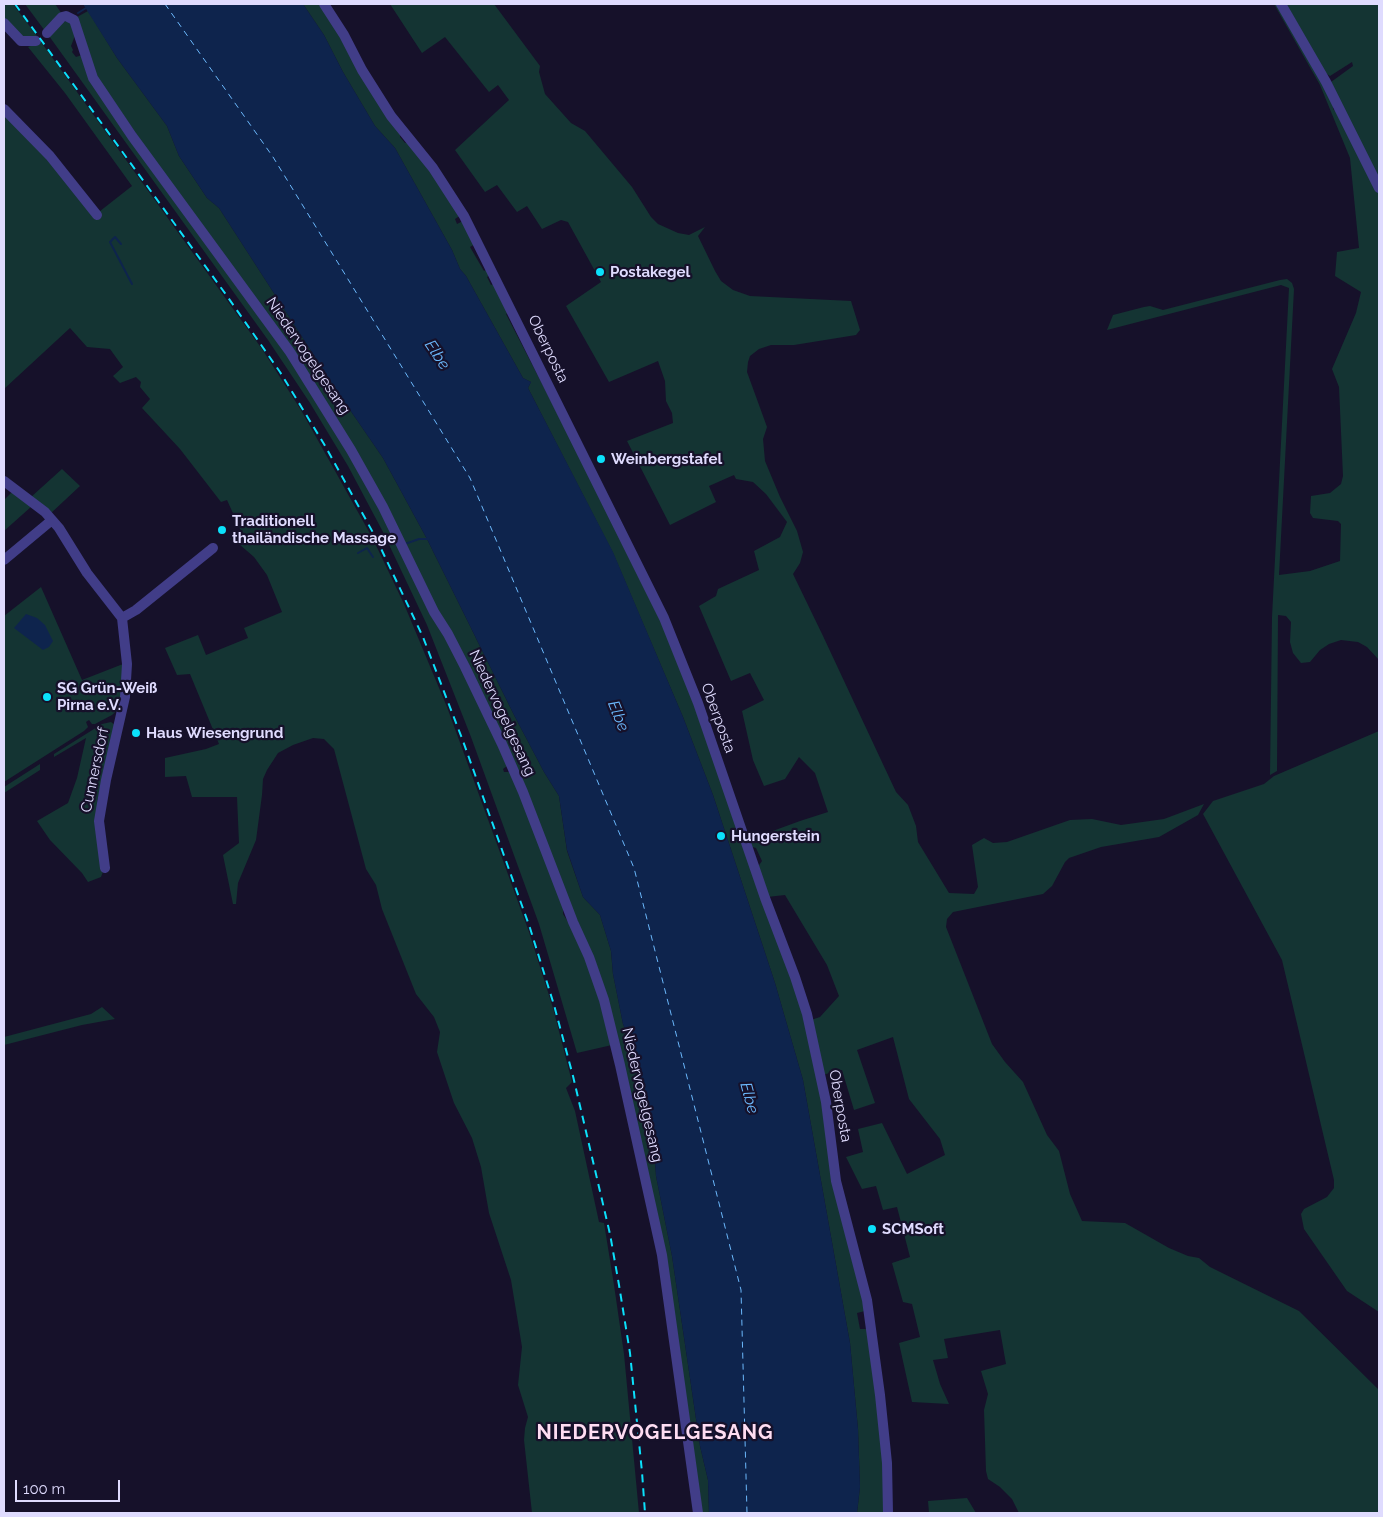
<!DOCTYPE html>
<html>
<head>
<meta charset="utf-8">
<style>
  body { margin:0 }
  #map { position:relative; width:1383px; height:1517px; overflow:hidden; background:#16112a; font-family:Raleway,sans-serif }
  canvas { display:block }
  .frame { position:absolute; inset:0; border:5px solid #dfdbfe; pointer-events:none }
  .scale { position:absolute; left:15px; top:1480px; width:105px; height:22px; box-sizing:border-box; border:2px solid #dfdbfe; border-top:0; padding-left:6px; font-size:15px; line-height:18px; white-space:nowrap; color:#dfdbfe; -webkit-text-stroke:4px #16112a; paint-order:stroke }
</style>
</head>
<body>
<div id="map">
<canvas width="1383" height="1517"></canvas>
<div class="frame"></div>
<div class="scale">100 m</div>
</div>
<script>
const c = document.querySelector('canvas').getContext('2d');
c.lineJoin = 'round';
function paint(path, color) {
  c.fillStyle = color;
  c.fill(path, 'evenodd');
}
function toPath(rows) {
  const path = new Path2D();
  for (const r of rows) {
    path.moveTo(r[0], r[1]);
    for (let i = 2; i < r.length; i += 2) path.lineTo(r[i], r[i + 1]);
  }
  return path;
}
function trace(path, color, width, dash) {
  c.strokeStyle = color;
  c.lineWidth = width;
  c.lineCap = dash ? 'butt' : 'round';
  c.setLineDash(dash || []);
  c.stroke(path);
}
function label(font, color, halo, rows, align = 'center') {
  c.font = font + ' Raleway,sans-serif';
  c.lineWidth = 4.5;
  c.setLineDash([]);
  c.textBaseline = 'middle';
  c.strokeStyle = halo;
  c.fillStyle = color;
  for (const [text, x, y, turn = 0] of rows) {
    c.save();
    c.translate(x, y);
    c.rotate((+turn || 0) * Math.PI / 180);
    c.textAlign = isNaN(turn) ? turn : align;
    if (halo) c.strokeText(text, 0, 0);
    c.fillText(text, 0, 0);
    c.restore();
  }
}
paint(toPath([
  [4,4,13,4,37,36,28,38,18,35,4,18],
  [25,4,55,4,62,14,45,31],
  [303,4,322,4,400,133,400,137,405,143,408,142,432,170,461,215,455,219,457,224,463,221,475,244,470,247,484,271,489,268,491,274,487,277,491,285,496,283,511,311,506,314,647,587,695,704,804,1015,865,1311,857,1313,860,1329,869,1329,879,1396,886,1513,857,1513,860,1487,858,1429,850,1343,803,1080,775,983,713,795,683,717,613,553,528,388,531,382,523,378,466,276,460,269,452,250,395,148,375,126,343,72,324,35],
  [390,4,494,4,540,66,539,72,545,94,571,123,585,131,632,187,651,217,658,224,678,233,689,235,705,227,698,236,715,271,721,281,733,290,750,296,851,301,860,330,856,335,794,345,771,345,759,349,750,356,748,362,747,372,767,427,763,439,765,461,780,497,797,531,803,552,800,563,793,574,823,636,896,792,908,805,916,826,918,842,949,893,974,894,978,887,972,845,984,838,993,843,1007,842,1070,820,1092,819,1121,825,1164,819,1204,804,1198,815,1159,837,1101,847,1069,858,1065,862,1052,886,1043,894,953,912,947,919,946,927,992,1044,1005,1062,1023,1082,1047,1135,1059,1151,1070,1194,1082,1221,1125,1223,1169,1248,1188,1256,1199,1258,1210,1267,1299,1311,1379,1390,1379,1513,1019,1513,1012,1499,1000,1487,988,1479,986,1471,984,1410,988,1394,981,1371,1006,1364,1000,1330,944,1339,948,1358,933,1360,940,1384,949,1404,912,1402,899,1343,920,1337,912,1304,903,1302,892,1263,910,1257,897,1207,883,1210,876,1186,862,1189,846,1157,863,1152,858,1129,882,1123,907,1174,945,1155,940,1139,909,1099,893,1037,857,1050,875,1103,854,1110,842,1070,822,1075,811,1020,820,1017,839,996,827,965,785,895,767,897,757,868,762,861,756,848,749,846,748,840,800,821,828,812,815,773,799,757,785,779,764,786,753,760,742,711,764,700,750,673,731,681,699,606,716,596,718,589,759,570,754,551,780,537,787,522,766,494,753,482,736,479,734,475,709,486,716,502,670,525,627,441,673,423,672,413,666,401,665,381,658,361,609,382,566,306,601,282,568,222,561,220,542,229,527,206,517,212,497,185,485,192,455,150,509,100,498,85,489,92,445,37,422,53],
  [1274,4,1279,4,1333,100,1333,109,1340,114,1379,194,1379,660,1367,647,1358,642,1341,640,1329,644,1320,650,1310,662,1301,663,1293,653,1290,642,1291,622,1286,616,1278,615,1277,771,1270,775,1272,617,1289,288,1281,285,1107,330,1113,315,1144,307,1150,306,1163,310,1280,280,1287,279,1292,283,1294,289,1279,575,1310,571,1340,561,1341,524,1338,521,1313,518,1310,513,1311,496,1330,493,1341,484,1343,476,1339,387,1332,369,1356,313,1361,292,1335,276,1337,252,1359,248,1350,158,1320,85],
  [1284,4,1379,4,1379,182,1331,82,1353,66,1352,62,1330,76,1324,72],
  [88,11,117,58,167,126,179,156,207,198,219,208,337,391,383,458,427,539,514,715,544,772,559,796,567,851,583,897,600,915,611,951,613,974,623,1024,631,1044,654,1146,656,1176,672,1256,700,1446,708,1480,709,1513,701,1513,676,1332,605,998,521,780,352,448,134,134,96,76,77,17],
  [69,21,76,33,71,46,73,50,72,52,76,57,82,55,288,354,349,452,465,673,507,766,503,769,504,772,509,772,513,775,563,907,563,914,570,925,595,980,612,1045,577,1053,539,924,471,737,427,625,383,532,348,466,310,403,268,340,49,36,59,22],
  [41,42,262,349,301,410,373,539,404,604,447,707,529,932,553,1008,572,1082,566,1088,575,1111,599,1222,604,1223,614,1285,624,1354,639,1513,532,1513,524,1440,525,1428,528,1417,518,1385,522,1347,511,1280,489,1213,481,1167,472,1138,454,1103,437,1052,440,1032,434,1017,416,994,382,909,376,885,366,869,334,749,324,739,313,738,293,745,278,753,267,770,263,779,262,795,256,840,238,883,236,904,233,904,223,855,239,843,237,797,192,797,186,776,165,777,165,758,206,749,219,744,190,674,177,675,165,648,198,635,206,655,248,638,244,628,282,612,267,575,254,557,239,544,230,539,235,533,241,531,227,500,221,502,180,449,142,408,150,399,140,387,141,382,136,377,120,383,113,376,123,367,110,349,87,347,70,328,4,389,4,112,48,157,95,215,132,186,65,93,28,47],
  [62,469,80,486,50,514,31,497],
  [13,491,32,506,4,531,4,500],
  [41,587,82,680,123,664,121,707,112,715,95,724,92,724,89,720,86,722,88,727,84,731,4,782,4,616],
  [111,722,115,725,97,802,104,869,101,877,88,882,82,873,50,840,37,821,68,803,77,778,86,738,54,757,54,754,102,724],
  [1379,731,1379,1312,1347,1291,1304,1229,1301,1214,1304,1209,1327,1197,1334,1188,1334,1180,1282,960,1203,814,1213,801,1264,784,1274,776],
  [40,764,40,770,4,793,4,787],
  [102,1007,115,1019,82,1025,4,1045,4,1037,91,1014],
  [967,1498,976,1513,929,1513,928,1501]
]), '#143433');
paint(toPath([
  [83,4,303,4,324,35,343,72,375,126,395,148,452,250,460,269,466,276,523,378,531,382,528,388,613,552,683,717,713,795,775,983,803,1080,850,1343,858,1429,860,1487,857,1513,709,1513,708,1480,700,1446,672,1256,656,1176,654,1146,631,1044,623,1024,613,974,611,951,600,915,583,897,567,850,559,796,544,772,514,715,427,539,383,458,337,391,219,208,207,198,179,156,167,126,117,58],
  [26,614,37,618,45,625,53,641,49,647,43,650,14,628]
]), '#0e244d');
trace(toPath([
  [78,13,86,8],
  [121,244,115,237,110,242,132,284],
  [405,544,419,539,429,539],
  [358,553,367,548,373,557]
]), '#0e244d', 2);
trace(toPath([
  [165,4,273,157,470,478,634,868,741,1290,747,1513]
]), '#6bb8fc', 1, [6, 5]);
trace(toPath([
  [324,4,344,35,362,70,391,116,433,168,464,216,664,618,698,703,765,898,795,977,807,1014,826,1102,836,1181,867,1300,880,1395,887,1463,888,1513],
  [1281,4,1326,82,1379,188],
  [4,23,21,41,36,41],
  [47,33,62,17,66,16,74,20,93,78,132,136,290,352,351,450,383,507,434,612,448,634,465,667,502,744,523,792,573,922,589,957,604,1000,620,1065,662,1255,698,1513],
  [4,109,50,156,97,215],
  [4,481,45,512,59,528,87,573,122,618,127,664,125,697,106,780,99,821,105,868],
  [4,560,52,520],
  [122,618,136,610,213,548]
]), '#413d88', 10);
trace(toPath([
  [15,4,227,296,280,372,324,444,376,538,423,637,463,741,530,928,554,1005,573,1076,610,1234,619,1285,630,1353,642,1472,645,1513]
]), '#0be1fb', 2, [8, 6]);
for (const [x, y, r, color] of [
  [600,272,5,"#0be1fb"],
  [601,459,5,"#0be1fb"],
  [222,530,5,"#0be1fb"],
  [47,697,5,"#0be1fb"],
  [136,733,5,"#0be1fb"],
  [721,836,5,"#0be1fb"],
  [872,1229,5,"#0be1fb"]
]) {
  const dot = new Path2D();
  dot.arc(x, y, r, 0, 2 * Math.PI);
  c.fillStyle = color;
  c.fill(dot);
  trace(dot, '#16112a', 2);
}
label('bold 15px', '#dfdbfe', '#16112a', [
  ["Postakegel",610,272],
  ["Weinbergstafel",611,459],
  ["Traditionell",232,521],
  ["thailändische Massage",232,538],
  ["SG Grün-Weiß",57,688],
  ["Pirna e.V.",57,705],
  ["Haus Wiesengrund",146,733],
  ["Hungerstein",731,836],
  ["SCMSoft",882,1229]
], 'left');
label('15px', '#dfdbfe', '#16112a', [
  ["Oberposta",548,349,64],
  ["Niedervogelgesang",308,356,56],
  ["Niedervogelgesang",502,713,65],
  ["Oberposta",718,718,70],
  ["Cunnersdorf",95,770,-78],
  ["Niedervogelgesang",642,1095,77],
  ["Oberposta",840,1106,80]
]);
label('italic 16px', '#6bb8fc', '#16112a', [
  ["Elbe",437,355,56],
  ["Elbe",618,716,68],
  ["Elbe",749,1098,75]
]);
c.letterSpacing = '1px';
label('bold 20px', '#feddf2', '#16112a', [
  ["NIEDERVOGELGESANG",655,1433]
]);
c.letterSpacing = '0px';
</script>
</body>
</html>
